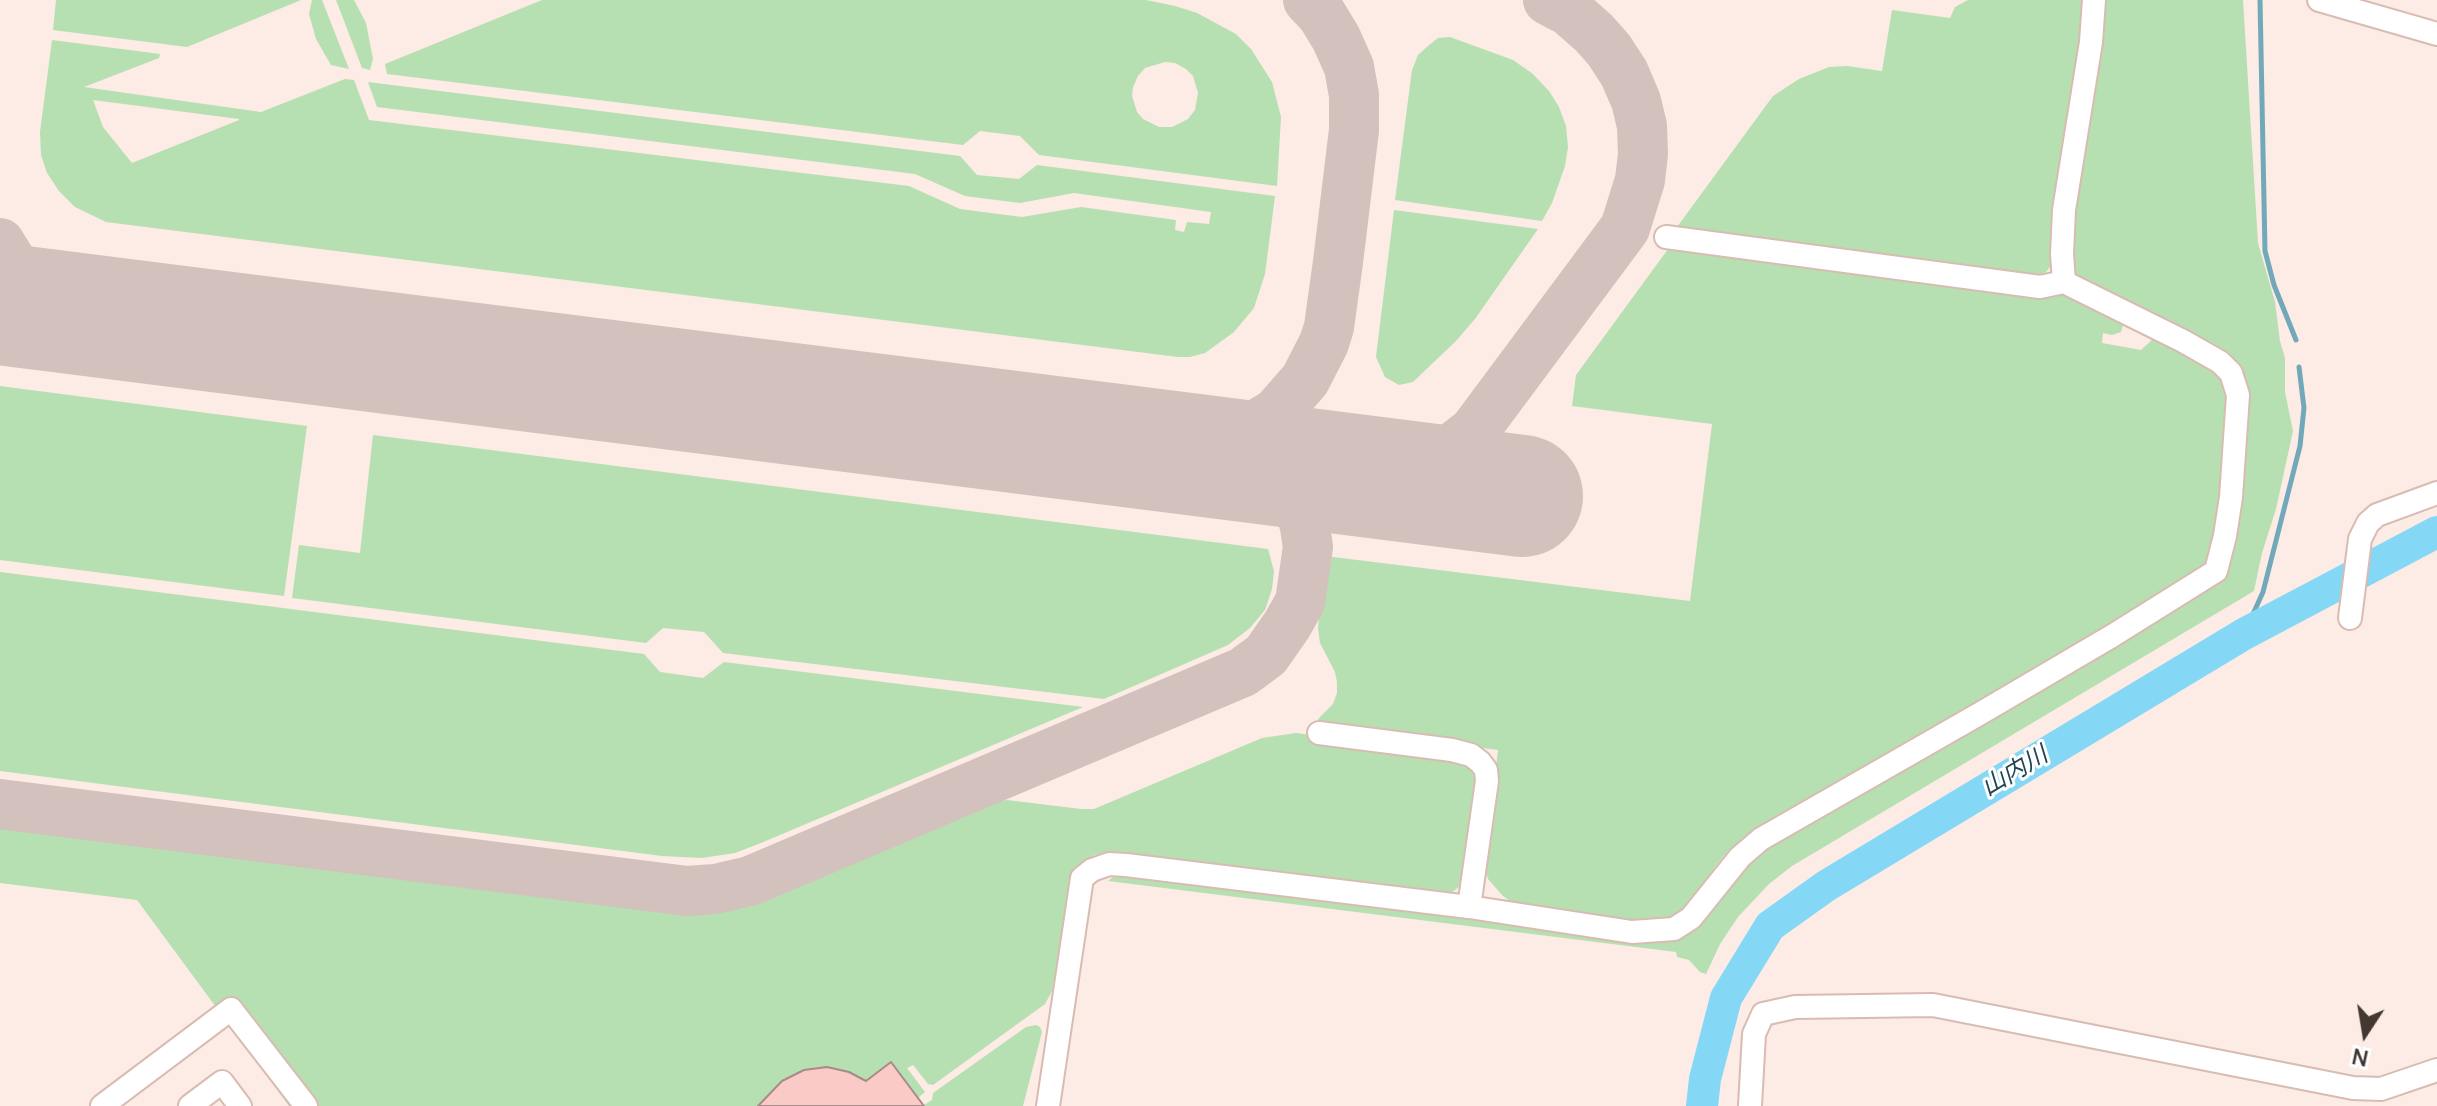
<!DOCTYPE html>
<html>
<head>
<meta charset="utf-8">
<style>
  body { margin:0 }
  #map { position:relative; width:2437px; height:1106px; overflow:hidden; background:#fdebe5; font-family:Manrope,sans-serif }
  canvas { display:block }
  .north { position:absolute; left:2325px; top:994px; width:80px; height:80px; -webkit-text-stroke:6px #fff; paint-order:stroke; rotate:192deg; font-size:22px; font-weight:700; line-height:32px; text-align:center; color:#423732 }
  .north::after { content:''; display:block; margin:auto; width:28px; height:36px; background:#423732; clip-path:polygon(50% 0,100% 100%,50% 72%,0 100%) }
</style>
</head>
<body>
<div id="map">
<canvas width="2437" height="1106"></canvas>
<div class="north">N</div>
</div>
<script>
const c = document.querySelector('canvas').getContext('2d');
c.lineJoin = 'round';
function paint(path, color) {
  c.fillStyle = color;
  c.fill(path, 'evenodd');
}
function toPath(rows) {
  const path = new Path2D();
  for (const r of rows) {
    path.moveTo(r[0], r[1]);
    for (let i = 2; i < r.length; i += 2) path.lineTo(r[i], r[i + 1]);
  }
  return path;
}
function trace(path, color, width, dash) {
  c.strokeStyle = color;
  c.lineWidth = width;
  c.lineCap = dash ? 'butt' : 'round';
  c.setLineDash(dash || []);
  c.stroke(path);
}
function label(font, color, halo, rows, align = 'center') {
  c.font = font + ' Manrope,"Noto Sans JP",sans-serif';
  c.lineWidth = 6;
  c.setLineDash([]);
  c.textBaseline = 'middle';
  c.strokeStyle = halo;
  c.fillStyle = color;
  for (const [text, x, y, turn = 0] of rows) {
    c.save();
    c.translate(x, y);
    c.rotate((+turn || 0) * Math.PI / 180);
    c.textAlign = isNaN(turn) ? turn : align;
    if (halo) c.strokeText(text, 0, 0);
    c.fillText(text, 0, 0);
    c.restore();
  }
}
paint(toPath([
  [56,0,301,0,187,47,53,30],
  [312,0,322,0,349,69,331,65,316,39,309,14],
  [336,0,354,0,366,23,373,59,370,70,362,68],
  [542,0,1146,0,1175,6,1197,13,1236,34,1251,49,1272,82,1281,117,1277,186,1039,155,1020,136,980,131,963,145,387,74,385,64],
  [1165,62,1175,63,1186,69,1193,76,1198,93,1195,110,1188,119,1172,127,1159,127,1143,119,1137,112,1132,96,1133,87,1138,76,1145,68],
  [1968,0,2086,0,2053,263,2046,272,2037,276,1677,234,1677,227,1773,96,1799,79,1829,67,1847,66,1882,71,1892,10,1950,18,1955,7],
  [2102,0,2243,0,2258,243,2275,302,2280,341,2285,358,2285,392,2293,431,2276,509,2262,553,2254,591,1792,866,1769,884,1738,917,1720,944,1706,974,1700,972,1689,960,1677,957,1676,952,1108,881,1114,876,1123,874,1676,939,1689,934,1699,925,1740,863,2205,587,2244,392,2083,280,2074,272,2068,252],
  [1450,37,1513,60,1533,74,1549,91,1559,107,1566,126,1568,147,1565,166,1552,203,1542,221,1395,200,1412,70,1418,55,1428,46,1438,38],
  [52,40,160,54,159,58,84,87,261,112,345,79,354,80,369,120,909,186,960,209,1022,217,1081,207,1176,220,1175,230,1184,232,1187,222,1209,224,1211,212,1074,193,1020,203,965,196,915,174,377,107,368,82,960,156,977,175,1019,179,1037,165,1275,196,1265,274,1254,308,1234,332,1205,353,1190,357,1178,357,106,222,75,207,59,191,47,173,41,155,40,132],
  [93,100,239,119,239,120,132,163,103,127],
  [1394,210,1538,229,1475,319,1456,341,1413,382,1399,385,1385,377,1376,357],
  [1671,245,2027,290,2077,295,2120,321,2123,325,2121,332,2112,335,2103,333,2102,343,2141,350,2154,338,2209,366,2220,376,2227,387,2231,401,2217,535,2210,559,2203,569,2190,578,1746,837,1728,851,1715,867,1705,882,1697,903,1678,919,1653,923,1526,905,1510,901,1503,896,1488,879,1485,868,1498,750,1320,726,1318,719,1333,704,1337,693,1337,682,1335,672,1320,643,1318,628,1325,556,1690,601,1712,424,1572,406,1576,375],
  [0,386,307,426,284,596,0,560],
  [373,435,1268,549,1274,571,1272,589,1265,610,1250,628,1228,645,1104,699,723,653,704,632,663,628,646,643,292,598,299,545,360,553],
  [0,572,644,654,660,672,703,678,724,662,1083,707,761,843,735,853,702,858,662,856,0,771],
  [1296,733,1442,753,1466,764,1480,784,1469,879,1451,893,1439,895,1118,854,1106,852,1094,855,1077,867,1071,881,1052,991,1045,1004,933,1085,928,1084,913,1065,907,1068,925,1092,918,1098,921,1105,924,1105,932,1100,933,1093,1026,1027,1036,1025,1040,1027,1042,1032,1023,1106,289,1106,137,900,0,883,0,820,665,906,717,907,742,902,763,894,984,803,1007,800,1081,809,1094,809,1262,738]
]), '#b6e0b1');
trace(toPath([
  [2260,0,2265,251,2274,285,2296,340],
  [2244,634,2263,592,2300,446,2304,408,2299,367]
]), '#71a8ba', 5);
trace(toPath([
  [1702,1106,1705,1079,1726,998,1770,926,1826,886,2244,634,2437,532]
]), '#85d8f5', 32);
trace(toPath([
  [0,243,11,261,30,280,54,294,86,309,124,320],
  [1161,452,1194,449,1217,444,1238,436,1276,413,1305,380,1324,343,1329,327,1338,262,1354,130,1354,95,1349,67,1336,38,1322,15,1308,0],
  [1363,475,1412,467,1442,456,1474,431,1625,228,1640,180,1643,154,1642,126,1636,101,1624,73,1609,50,1594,33,1569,11,1548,0],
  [0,804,687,891,715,889,750,881,1243,672,1266,655,1287,625,1300,602,1308,547,1305,527,1300,508,1289,492,1258,469,1238,460]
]), '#d2c1bc', 50);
trace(toPath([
  [0,304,1522,496]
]), '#d2c1bc', 122);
const building = toPath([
  [891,1062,924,1106,758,1106,782,1081,804,1070,827,1067,849,1072,866,1081,891,1062]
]);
paint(building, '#f9cac6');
trace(building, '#a88b89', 2);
const minor = toPath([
  [2319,0,2437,34],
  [2064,282,2062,254,2064,210,2091,42,2094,0],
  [2350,618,2360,539,2368,523,2377,515,2437,493],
  [1319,733,1452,750,1471,755,1480,762,1486,770,1487,781,1469,907],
  [102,1106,231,1009,306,1106],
  [190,1106,222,1082,240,1106],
  [1048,1106,1082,878,1092,870,1109,864,1126,865,1469,907,1632,932,1674,929,1691,918,1740,857,1761,839,1981,713,2112,636,2216,571,2225,536,2231,497,2238,395,2231,373,2220,362,2183,341,2064,282,2040,287,1666,237],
  [1750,1106,1754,1034,1763,1014,1795,1007,1933,1005,2353,1088,2381,1089,2437,1070]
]);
trace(minor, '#d8bcb2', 26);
trace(minor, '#fff', 22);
label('italic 24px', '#204652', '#fff', [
  ["山内川",2015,772,-31]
]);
</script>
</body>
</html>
